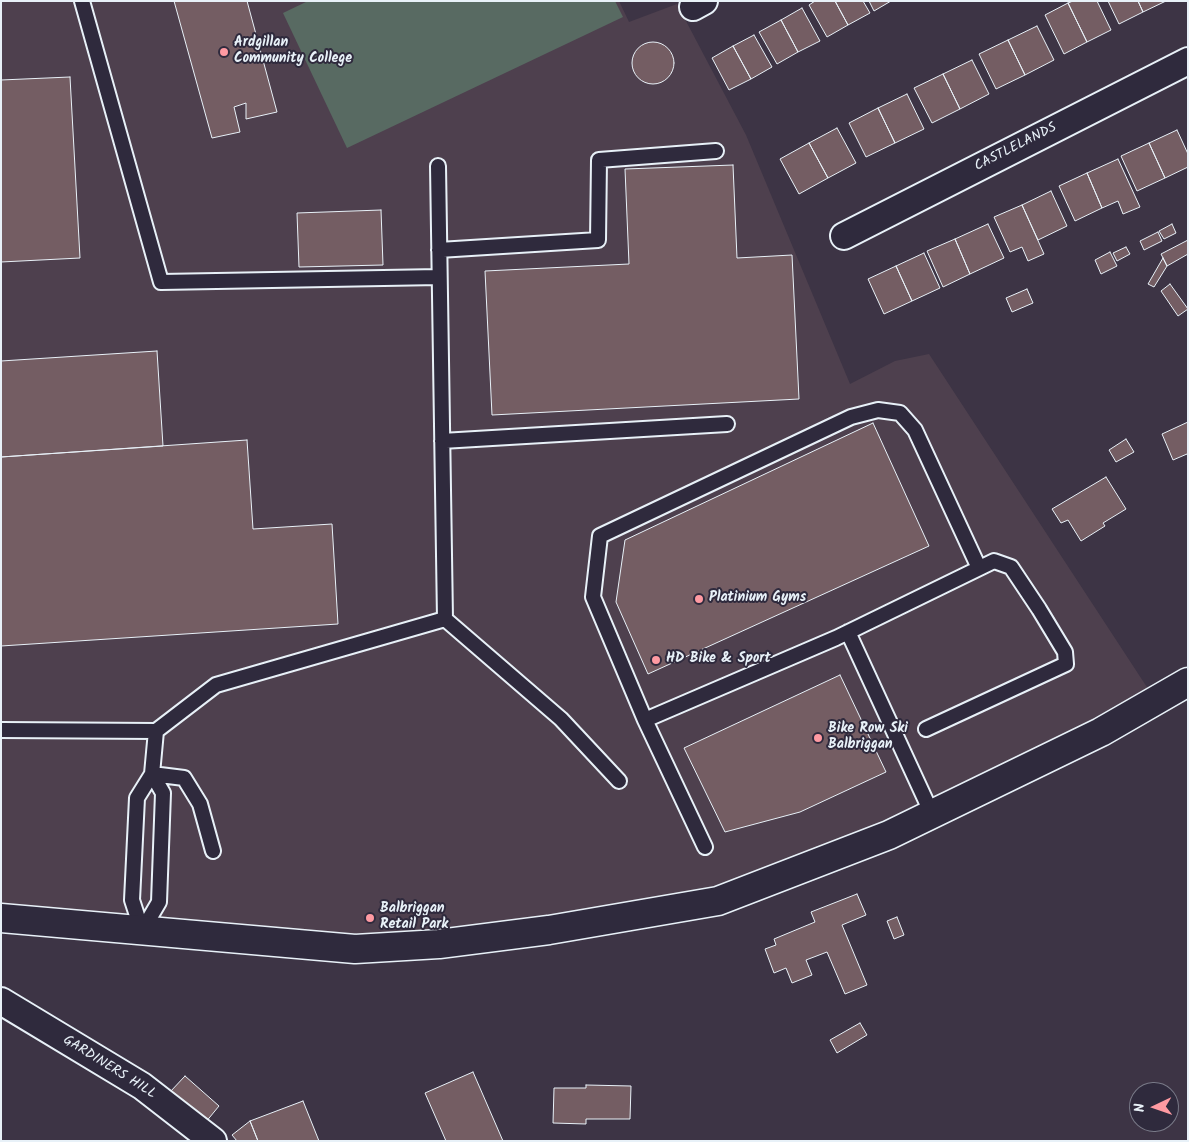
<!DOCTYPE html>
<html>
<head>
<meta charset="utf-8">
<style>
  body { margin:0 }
  #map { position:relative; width:1189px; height:1142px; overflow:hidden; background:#3d3445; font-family:Kalam,sans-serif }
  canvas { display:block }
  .frame { position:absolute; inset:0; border:2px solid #e8f1f8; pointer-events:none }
  .north { position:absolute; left:1129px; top:1082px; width:50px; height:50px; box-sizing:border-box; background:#2f2a3d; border:1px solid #797a88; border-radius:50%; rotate:267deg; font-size:14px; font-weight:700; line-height:20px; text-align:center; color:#e8f1f8 }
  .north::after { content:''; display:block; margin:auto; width:18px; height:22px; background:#ff9aa2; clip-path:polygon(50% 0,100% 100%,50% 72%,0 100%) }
</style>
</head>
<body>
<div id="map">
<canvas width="1189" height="1142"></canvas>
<div class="frame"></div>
<div class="north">N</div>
</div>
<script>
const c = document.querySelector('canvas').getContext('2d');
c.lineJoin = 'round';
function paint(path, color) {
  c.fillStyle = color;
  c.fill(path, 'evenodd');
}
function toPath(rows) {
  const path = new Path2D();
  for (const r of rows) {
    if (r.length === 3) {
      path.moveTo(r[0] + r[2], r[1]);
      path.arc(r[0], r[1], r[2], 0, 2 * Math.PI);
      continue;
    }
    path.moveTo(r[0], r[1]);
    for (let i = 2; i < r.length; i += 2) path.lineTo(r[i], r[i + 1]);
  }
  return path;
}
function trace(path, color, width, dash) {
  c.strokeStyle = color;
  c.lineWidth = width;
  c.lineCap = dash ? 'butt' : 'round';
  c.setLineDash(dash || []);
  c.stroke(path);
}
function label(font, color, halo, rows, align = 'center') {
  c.font = font + ' Kalam,sans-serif';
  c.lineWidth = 4;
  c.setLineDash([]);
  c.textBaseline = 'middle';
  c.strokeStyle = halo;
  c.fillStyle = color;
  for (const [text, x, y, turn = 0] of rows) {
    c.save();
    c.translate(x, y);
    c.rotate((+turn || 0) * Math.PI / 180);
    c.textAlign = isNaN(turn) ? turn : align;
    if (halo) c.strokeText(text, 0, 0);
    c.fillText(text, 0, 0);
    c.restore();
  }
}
paint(toPath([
  [1,1,619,1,629,22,677,4,746,135,850,384,895,361,929,354,1156,701,718,901,439,944,1,918]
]), '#4e404e');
paint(toPath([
  [308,1,615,1,623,17,347,148,283,13]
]), '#586a62');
const building = toPath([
  [174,1,247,1,277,112,246,119,246,103,234,107,240,132,212,138,174,1],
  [815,1,835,1,848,25,827,37,809,5,815,1],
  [835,1,863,1,870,13,848,25,835,1],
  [869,1,891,1,874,11,869,1],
  [1073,1,1097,1,1111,30,1087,42,1068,3,1073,1],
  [1108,1,1138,1,1143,12,1119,24,1108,1],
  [1138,1,1166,1,1143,12,1138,1],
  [1068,3,1087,42,1064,54,1045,15,1068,3],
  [802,8,820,41,798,52,781,20,802,8],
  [781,20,798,52,777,64,759,32,781,20],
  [1037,26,1054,60,1025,75,1008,40,1037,26],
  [754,35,772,67,751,79,733,46,754,35],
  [1008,40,1025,75,996,89,979,54,1008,40],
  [653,63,21],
  [733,46,751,79,729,90,712,58,733,46],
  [972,60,989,94,960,109,943,74,972,60],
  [943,74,960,109,932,123,914,88,943,74],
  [70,77,80,258,1,262,1,80,70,77],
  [907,94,924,129,895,143,878,108,907,94],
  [878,108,895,143,866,157,849,123,878,108],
  [837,128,856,163,828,178,809,143,837,128],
  [1177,130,1188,154,1188,167,1165,178,1149,143,1177,130],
  [809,143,828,178,799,194,780,159,809,143],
  [1149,143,1165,178,1137,191,1121,156,1149,143],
  [1118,159,1140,207,1123,214,1118,201,1102,208,1087,173,1118,159],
  [733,165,737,258,792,255,799,399,492,415,485,271,629,264,625,169,733,165],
  [1087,173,1102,208,1075,221,1059,186,1087,173],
  [1051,191,1067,226,1038,240,1022,205,1051,191],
  [1022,205,1044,254,1028,261,1022,247,1010,252,994,217,1022,205],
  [381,210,383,265,299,267,297,213,381,210],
  [988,224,1004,258,970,274,955,239,988,224],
  [1172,224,1176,233,1164,239,1159,231,1172,224],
  [1158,232,1162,241,1144,250,1140,241,1158,232],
  [955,239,970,274,943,287,927,251,955,239],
  [1188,240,1188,254,1167,266,1161,254,1188,240],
  [1126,247,1130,254,1117,261,1113,253,1126,247],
  [1110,252,1117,266,1101,274,1095,260,1110,252],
  [924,253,940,288,912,301,896,266,924,253],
  [1163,258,1167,266,1154,287,1148,284,1163,258],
  [896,266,912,301,884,314,868,279,896,266],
  [1170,284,1188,309,1178,316,1161,291,1170,284],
  [1027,289,1033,303,1012,312,1006,298,1027,289],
  [157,351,163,446,1,457,1,361,157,351],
  [1188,422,1188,456,1187,454,1173,460,1162,434,1188,422],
  [873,423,929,546,648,674,616,602,625,540,873,423],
  [1126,439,1134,452,1116,462,1109,450,1126,439],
  [247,440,253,529,332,524,338,624,1,646,1,457,247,440],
  [1106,477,1126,509,1103,523,1105,526,1081,541,1068,520,1061,523,1052,509,1106,477],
  [840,675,886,772,800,812,725,832,684,748,840,675],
  [857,894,866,915,842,925,867,985,845,994,827,952,806,960,812,975,792,983,786,968,774,973,765,949,776,945,774,939,815,922,811,912,857,894],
  [897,917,904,935,894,939,887,921,897,917],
  [860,1023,867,1035,837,1053,830,1040,860,1023],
  [473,1072,503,1141,446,1141,425,1093,473,1072],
  [185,1076,219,1106,205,1123,170,1092,185,1076],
  [586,1085,631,1086,630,1119,586,1119,586,1124,553,1123,554,1088,586,1088,586,1085],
  [303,1101,319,1141,258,1141,250,1121,303,1101],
  [250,1121,258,1141,237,1141,232,1135,250,1121]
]);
paint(building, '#745d63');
trace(building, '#e8f1f8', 1);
const service = toPath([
  [82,1,161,282,439,277],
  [439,250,598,240,599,160,716,151],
  [442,441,727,424],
  [445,619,561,719,619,781],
  [848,632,932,814],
  [645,720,836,638,994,561,1011,567,1039,609,1065,652,1066,664,926,729],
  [1,730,156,731],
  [152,774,184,778,200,804,213,851],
  [705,847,645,720,593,597,600,536,851,417,878,410,900,413,915,430,979,568],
  [142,931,132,900,137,798,152,774,156,731,216,685,445,619,438,166],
  [142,931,159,902,163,793,152,774]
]);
const minor = toPath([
  [693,7,704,1],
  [844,236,1188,61],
  [1,1001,142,1086,213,1141]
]);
const secondary = toPath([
  [1,918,355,949,439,944,549,930,718,901,889,835,1101,732,1188,682]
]);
trace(service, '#e8f1f8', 18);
trace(minor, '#e8f1f8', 30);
trace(secondary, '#e8f1f8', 31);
trace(service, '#2f2a3d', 14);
trace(minor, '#2f2a3d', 26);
trace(secondary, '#2f2a3d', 28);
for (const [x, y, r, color] of [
  [224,52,5,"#ff9aa2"],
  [699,599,5,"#ff9aa2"],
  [656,660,5,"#ff9aa2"],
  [818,738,5,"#ff9aa2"],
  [370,918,5,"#ff9aa2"]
]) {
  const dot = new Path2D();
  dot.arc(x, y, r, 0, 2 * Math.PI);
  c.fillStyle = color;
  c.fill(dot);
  trace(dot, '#2f2a3d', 2);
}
label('bold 14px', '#e8f1f8', '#2f2a3d', [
  ["Ardgillan",234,44],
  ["Community College",234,60],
  ["Platinium Gyms",709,599],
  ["HD Bike & Sport",666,660],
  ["Bike Row Ski",828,730],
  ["Balbriggan",828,746],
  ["Balbriggan",380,910],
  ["Retail Park",380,926]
], 'left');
label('14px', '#e8f1f8', '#2f2a3d', [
  ["CASTLELANDS",1016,148,-27],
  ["GARDINERS HILL",109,1068,32]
]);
</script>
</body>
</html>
